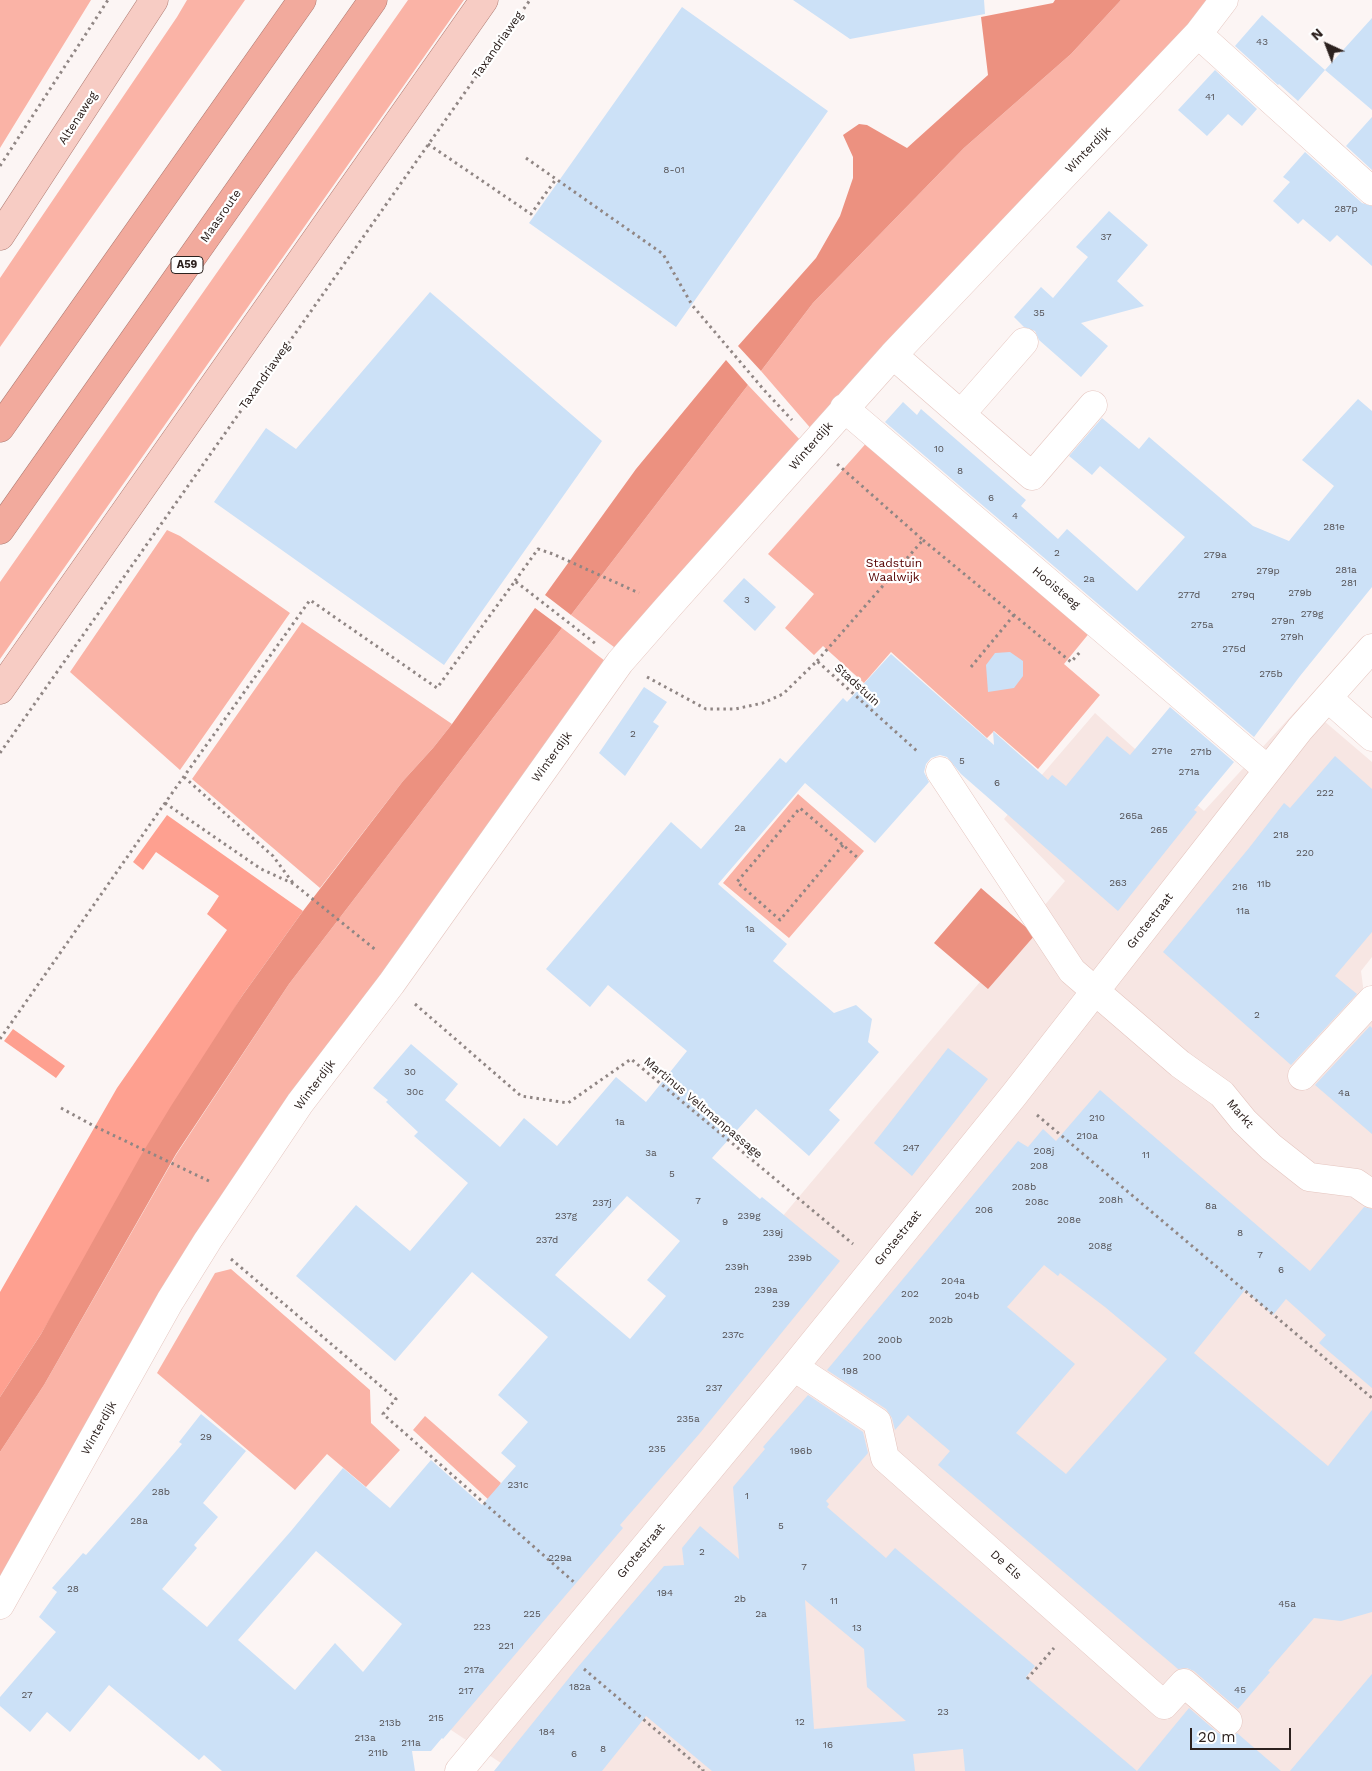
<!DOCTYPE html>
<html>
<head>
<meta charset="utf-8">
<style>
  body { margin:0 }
  #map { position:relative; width:1372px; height:1771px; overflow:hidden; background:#fcf5f4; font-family:"Work Sans",sans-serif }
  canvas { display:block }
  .north { position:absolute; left:1302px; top:20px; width:50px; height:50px; -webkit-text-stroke:4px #fff; paint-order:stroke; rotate:317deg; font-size:14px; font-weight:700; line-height:20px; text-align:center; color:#2c211e }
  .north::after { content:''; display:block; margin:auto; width:18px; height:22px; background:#2c211e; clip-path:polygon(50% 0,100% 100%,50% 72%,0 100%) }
  .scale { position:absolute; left:1190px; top:1728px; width:101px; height:22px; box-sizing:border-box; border:2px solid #2c211e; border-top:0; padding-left:6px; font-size:15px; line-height:18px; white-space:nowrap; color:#2c211e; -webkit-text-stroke:4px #fff; paint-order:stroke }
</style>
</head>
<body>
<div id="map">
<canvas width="1372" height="1771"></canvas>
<div class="north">N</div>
<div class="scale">20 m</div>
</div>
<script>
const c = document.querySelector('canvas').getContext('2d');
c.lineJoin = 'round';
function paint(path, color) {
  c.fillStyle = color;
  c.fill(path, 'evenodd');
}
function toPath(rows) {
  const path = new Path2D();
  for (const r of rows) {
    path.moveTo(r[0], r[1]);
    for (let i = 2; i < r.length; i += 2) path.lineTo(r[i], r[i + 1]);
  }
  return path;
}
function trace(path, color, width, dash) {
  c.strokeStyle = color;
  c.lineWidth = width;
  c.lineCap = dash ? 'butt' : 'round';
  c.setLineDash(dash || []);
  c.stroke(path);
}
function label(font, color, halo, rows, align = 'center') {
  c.font = font + ' "Work Sans",sans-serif';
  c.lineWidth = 4.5;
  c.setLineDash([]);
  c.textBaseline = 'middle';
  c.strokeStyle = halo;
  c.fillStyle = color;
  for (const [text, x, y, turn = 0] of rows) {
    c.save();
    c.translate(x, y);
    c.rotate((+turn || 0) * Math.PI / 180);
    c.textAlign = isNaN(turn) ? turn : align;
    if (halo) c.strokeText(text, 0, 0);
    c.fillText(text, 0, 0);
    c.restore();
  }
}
paint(toPath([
  [1303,703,1372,762,1372,957,1361,971,1366,1009,1372,1014,1372,1771,513,1771,386,1687,1065,881,1004,819,1095,713,1204,811]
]), '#f7e6e3');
paint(toPath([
  [0,0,91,0,0,148],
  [187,0,245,0,0,347,0,278,177,17],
  [408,0,464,0,0,659,0,582],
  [1121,0,1216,0,813,431,761,371,813,303,964,148,1071,54],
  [748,385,803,443,618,650,571,615],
  [869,440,1091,631,1064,664,1100,695,1038,769,994,731,987,738,891,652,864,683,823,646,814,655,785,628,814,594,768,554],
  [167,530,180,536,290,613,180,770,70,672],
  [302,622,452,724,433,748,403,781,320,888,192,779],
  [562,628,609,664,460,876,0,1585,0,1452,44,1385,176,1155,289,984],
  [798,794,864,851,789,938,723,883],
  [231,1269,370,1390,371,1423,400,1450,366,1487,327,1454,295,1490,157,1373,215,1273],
  [425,1416,501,1483,490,1501,413,1430]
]), '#fab3a6');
paint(toPath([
  [167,815,303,911,242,996,41,1334,0,1397,0,1292,117,1088,227,930,207,914,219,896,156,852,143,870,133,862],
  [13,1029,65,1066,56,1078,4,1041]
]), '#fea090');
paint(toPath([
  [1055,0,1121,0,1071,54,964,148,813,303,761,371,738,346,816,258,840,216,853,178,853,157,843,135,859,124,867,125,907,148,988,75,981,17,1053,3],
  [726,360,748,385,571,615,545,595,636,469],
  [535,608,562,628,289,984,176,1154,44,1385,0,1452,0,1397,41,1334,140,1157,171,1106,242,996,303,911,403,781,433,748,452,724],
  [981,888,1035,935,988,989,934,943]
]), '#ec9180');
paint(toPath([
  [793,0,984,0,985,14,850,39],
  [682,7,828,111,676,327,529,223],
  [1262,15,1325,70,1298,101,1279,84,1278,85,1235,46],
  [1372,18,1372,110,1325,70],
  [1215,70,1257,109,1242,126,1228,114,1207,136,1178,110],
  [1372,117,1372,170,1346,146],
  [1305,152,1362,203,1372,206,1372,266,1337,235,1330,242,1303,219,1298,224,1273,201,1290,182,1283,177],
  [1109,211,1148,245,1117,281,1144,306,1081,323,1108,346,1081,377,1039,340,1035,331,1024,327,1014,317,1041,287,1053,298,1088,257,1076,247],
  [430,292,602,441,444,665,214,502,266,428,296,449],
  [1358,399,1372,411,1372,587,1300,676,1254,737,885,422,903,402,917,415,921,409,1026,500,1021,506,1058,539,1067,529,1137,591,1185,537,1100,466,1092,475,1069,456,1102,418,1139,449,1149,437,1253,526,1289,541,1334,486,1302,460],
  [744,578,776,607,755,631,723,601],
  [1010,652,1023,661,1023,676,1014,688,988,692,986,665,995,653],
  [891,654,994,745,993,731,1048,780,1052,775,1066,786,1107,736,1130,755,1170,707,1234,762,1194,810,1197,812,1118,911,961,774,947,757,940,755,931,758,926,764,924,772,929,782,875,843,805,783,718,884,787,944,773,961,834,1013,856,1005,872,1019,868,1042,879,1052,829,1110,840,1120,809,1156,756,1109,712,1158,760,1199,762,1197,840,1261,700,1433,620,1525,623,1528,443,1739,442,1738,431,1751,412,1751,415,1771,222,1771,204,1755,199,1760,109,1685,70,1732,47,1712,30,1732,0,1706,0,1697,56,1632,39,1617,57,1592,52,1588,83,1553,86,1555,137,1497,182,1444,179,1442,201,1414,246,1451,203,1503,218,1517,194,1545,197,1548,162,1589,207,1627,291,1531,343,1468,390,1508,431,1460,482,1505,516,1466,501,1453,528,1422,498,1395,548,1337,472,1272,395,1361,296,1276,356,1205,410,1251,468,1183,414,1136,418,1132,386,1102,388,1100,373,1088,411,1044,458,1084,445,1100,500,1147,524,1118,557,1146,616,1077,646,1102,687,1051,608,985,590,1007,546,969,671,822,701,849,780,758,786,763,843,698,847,702],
  [627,1196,680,1241,647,1280,666,1296,630,1339,555,1275],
  [316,1551,402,1624,363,1672,335,1643,295,1690,238,1640],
  [644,687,667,702,653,722,659,726,625,776,599,753],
  [1335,756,1372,789,1372,932,1335,976,1357,994,1291,1065,1163,952,1249,848,1284,803,1290,808],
  [1370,1026,1372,1028,1372,1134,1315,1085],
  [948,1048,988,1079,912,1176,874,1143],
  [1100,1090,1310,1271,1364,1207,1372,1209,1372,1388,1319,1343,1326,1335,1286,1299,1273,1315,1245,1290,1194,1353,1328,1466,1372,1410,1372,1612,1341,1621,1314,1618,1268,1671,1270,1672,1238,1709,1194,1671,1187,1668,1178,1669,938,1465,950,1451,908,1415,895,1430,892,1418,886,1409,827,1370,1018,1141,1028,1147,1043,1129,1056,1141],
  [1044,1265,1058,1276,1060,1273,1105,1307,1167,1359,1066,1474,1016,1433,1075,1364,1007,1307],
  [808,1395,863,1432,868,1453,826,1501,829,1504,827,1507,886,1558,895,1548,1035,1666,1026,1677,1137,1771,1189,1708,1218,1733,1226,1736,1233,1736,1237,1733,1281,1771,965,1771,963,1749,913,1754,915,1771,712,1771,646,1716,602,1771,494,1771,577,1668,664,1566,684,1565,682,1548,700,1526,739,1559,733,1487,765,1449,763,1447],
  [805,1600,864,1649,867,1687,906,1721,814,1729],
  [1372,1674,1372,1771,1290,1771]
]), '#cce1f7');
const minor = toPath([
  [1198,34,1372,191],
  [893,355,1032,476,1093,405],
  [844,408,1268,770],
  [961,414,1024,342],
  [1328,698,1372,737],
  [940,771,1072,971,1180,1064,1222,1094,1244,1121,1271,1147,1309,1177,1356,1183,1372,1194],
  [1302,1076,1372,1000],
  [794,1367,877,1422,885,1458,1164,1705,1184,1683,1228,1721],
  [0,1605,170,1301,208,1240,300,1103,391,984,620,662,669,606,893,355,1198,34,1224,0],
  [459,1771,794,1367,1014,1095,1300,729,1372,648]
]);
const major = toPath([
  [0,236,154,0],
  [0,690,484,0]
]);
const highway = toPath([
  [0,428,302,0],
  [0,530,373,0]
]);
trace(minor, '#e5c5bf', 29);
trace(major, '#ad7a71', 29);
trace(highway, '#ad7a71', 29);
trace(toPath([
  [428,144,531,214,556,179],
  [526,158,663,254,692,305,764,390,792,420],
  [0,166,108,0],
  [923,540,1071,662,1081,651],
  [515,581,538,549,553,554,639,593],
  [817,661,923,540,836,463],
  [971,667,1014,615],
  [647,677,706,709,735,709,763,703,783,694,817,661,917,751],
  [0,753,530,0],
  [184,777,273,856,293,883],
  [165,803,261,869,294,884,377,951],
  [843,845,780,920,737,882,800,808,843,845,858,858],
  [415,1004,521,1096,568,1103,631,1059,853,1244],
  [0,1039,165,803,310,600,437,688,515,581,596,644],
  [61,1108,94,1126,211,1182],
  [1037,1115,1372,1398],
  [231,1259,396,1399,383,1414,575,1583],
  [584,1669,703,1770,702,1771],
  [1027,1679,1054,1648]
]), '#908684', 3, [2.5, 4]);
trace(minor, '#fff', 28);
trace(major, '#f7ccc4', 28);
trace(highway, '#f2aa9d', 28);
label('10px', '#545154', null, [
  ["43",1262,42],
  ["41",1210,97],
  ["8-01",674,170],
  ["287p",1346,209],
  ["37",1106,237],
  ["35",1039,313],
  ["10",939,449],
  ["8",960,471],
  ["6",991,498],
  ["4",1015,516],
  ["281e",1334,527],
  ["2",1057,553],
  ["279a",1215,555],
  ["281a",1346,570],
  ["279p",1268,571],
  ["2a",1089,579],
  ["281",1349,583],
  ["279b",1300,593],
  ["277d",1189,595],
  ["279q",1243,595],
  ["3",747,600],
  ["279g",1312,614],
  ["279n",1283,621],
  ["275a",1202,625],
  ["279h",1292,637],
  ["275d",1234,649],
  ["275b",1271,674],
  ["2",633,734],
  ["271e",1162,751],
  ["271b",1201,752],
  ["5",962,761],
  ["271a",1189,772],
  ["6",997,783],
  ["222",1325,793],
  ["265a",1131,816],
  ["2a",740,828],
  ["265",1159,830],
  ["218",1281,835],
  ["220",1305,853],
  ["263",1118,883],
  ["11b",1264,884],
  ["216",1240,887],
  ["11a",1243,911],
  ["1a",750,929],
  ["2",1257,1015],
  ["30",410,1072],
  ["30c",415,1092],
  ["4a",1344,1093],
  ["210",1097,1118],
  ["1a",620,1122],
  ["210a",1087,1136],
  ["247",911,1148],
  ["208j",1044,1151],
  ["3a",651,1153],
  ["11",1146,1155],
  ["208",1039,1166],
  ["5",672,1174],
  ["208b",1024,1187],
  ["208h",1111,1200],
  ["7",698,1201],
  ["208c",1037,1202],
  ["237j",602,1203],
  ["8a",1211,1206],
  ["206",984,1210],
  ["237g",566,1216],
  ["239g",749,1216],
  ["208e",1069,1220],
  ["9",725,1222],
  ["239j",773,1233],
  ["8",1240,1233],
  ["237d",547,1240],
  ["208g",1100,1246],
  ["7",1260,1255],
  ["239b",800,1258],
  ["239h",737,1267],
  ["6",1281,1270],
  ["204a",953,1281],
  ["239a",766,1290],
  ["202",910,1294],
  ["204b",967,1296],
  ["239",781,1304],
  ["202b",941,1320],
  ["237c",733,1335],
  ["200b",890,1340],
  ["200",872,1357],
  ["198",850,1371],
  ["237",714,1388],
  ["235a",688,1419],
  ["29",206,1437],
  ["235",657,1449],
  ["196b",801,1451],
  ["231c",518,1485],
  ["28b",161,1492],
  ["1",747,1496],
  ["28a",139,1521],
  ["5",781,1526],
  ["2",702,1552],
  ["229a",560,1558],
  ["7",804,1567],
  ["28",73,1589],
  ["194",665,1593],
  ["2b",740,1599],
  ["11",834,1601],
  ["45a",1287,1604],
  ["225",532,1614],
  ["2a",761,1614],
  ["223",482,1627],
  ["13",857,1628],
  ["221",506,1646],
  ["217a",474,1670],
  ["182a",580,1687],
  ["45",1240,1690],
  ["217",466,1691],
  ["27",27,1695],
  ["23",943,1712],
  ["215",436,1718],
  ["12",800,1722],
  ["213b",390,1723],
  ["184",547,1732],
  ["213a",365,1738],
  ["211a",411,1743],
  ["16",828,1745],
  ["8",603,1749],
  ["211b",378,1753],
  ["6",574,1754]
]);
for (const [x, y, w] of [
  [187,265,32]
]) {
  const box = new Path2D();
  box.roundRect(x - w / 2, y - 8.5, w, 17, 4);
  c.fillStyle = '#fff';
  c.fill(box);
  trace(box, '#2c211e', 1);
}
label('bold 11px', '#2c211e', null, [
  ["A59",187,265]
]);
label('12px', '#2c211e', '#fff', [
  ["Taxandriaweg",498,45,-55],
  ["Altenaweg",78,118,-57],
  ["Winterdijk",1088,150,-46],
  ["Maasroute",221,216,-55],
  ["Taxandriaweg",265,376,-55],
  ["Winterdijk",811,446,-49],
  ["Hooisteeg",1056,588,40],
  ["Stadstuin",857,685,42],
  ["Winterdijk",552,757,-54],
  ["Grotestraat",1150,921,-52],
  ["Winterdijk",315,1085,-53],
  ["Martinus Veltmanpassage",703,1108,40],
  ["Markt",1240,1114,49],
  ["Grotestraat",898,1238,-51],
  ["Winterdijk",99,1428,-61],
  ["Grotestraat",641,1551,-50],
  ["De Els",1006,1565,42]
]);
label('12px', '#500', '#fff', [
  ["Stadstuin",894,563],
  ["Waalwijk",894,577]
]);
</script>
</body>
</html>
